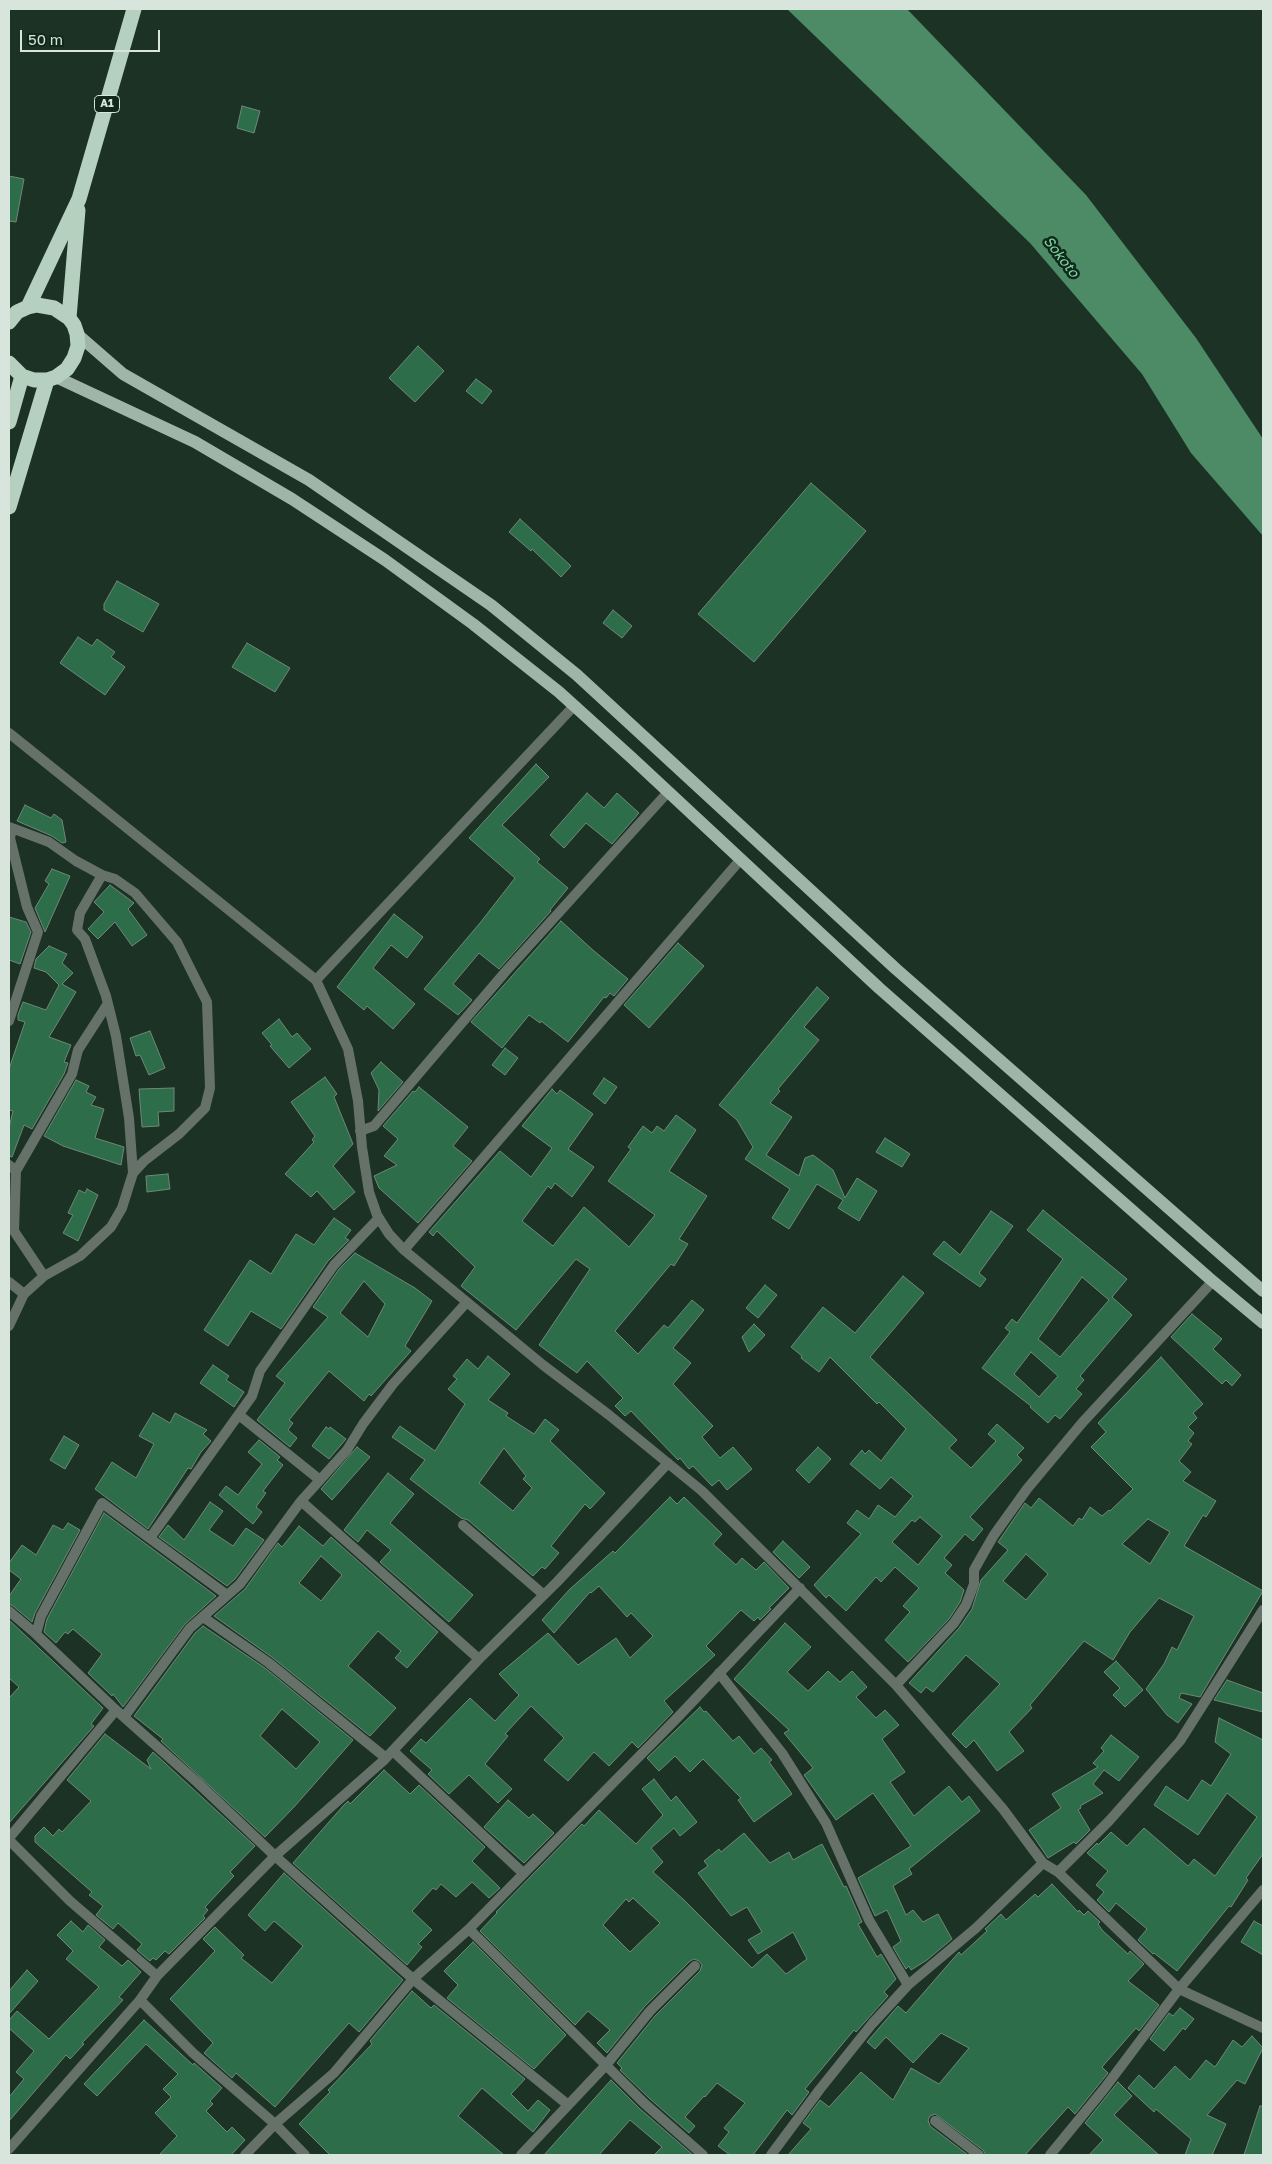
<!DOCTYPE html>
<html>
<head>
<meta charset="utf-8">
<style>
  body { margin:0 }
  #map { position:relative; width:1272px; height:2164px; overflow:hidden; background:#1c3225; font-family:"Golos Text",sans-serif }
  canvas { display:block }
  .frame { position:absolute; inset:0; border:10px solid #d8e5dc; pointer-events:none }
  .scale { position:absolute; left:20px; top:30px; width:140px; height:22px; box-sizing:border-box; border:2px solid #d8e5dc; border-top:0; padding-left:6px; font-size:15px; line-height:18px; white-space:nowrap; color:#d8e5dc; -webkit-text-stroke:4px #12281b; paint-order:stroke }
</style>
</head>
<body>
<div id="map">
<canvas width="1272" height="2164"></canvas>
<div class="frame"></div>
<div class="scale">50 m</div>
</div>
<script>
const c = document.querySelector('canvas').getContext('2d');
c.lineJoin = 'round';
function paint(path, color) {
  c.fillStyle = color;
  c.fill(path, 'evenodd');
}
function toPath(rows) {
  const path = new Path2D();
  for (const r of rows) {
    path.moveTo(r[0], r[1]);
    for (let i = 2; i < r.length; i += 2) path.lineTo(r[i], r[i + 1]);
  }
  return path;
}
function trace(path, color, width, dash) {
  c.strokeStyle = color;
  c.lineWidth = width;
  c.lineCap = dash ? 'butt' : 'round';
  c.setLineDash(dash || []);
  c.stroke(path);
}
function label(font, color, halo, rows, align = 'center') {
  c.font = font + ' "Golos Text",sans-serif';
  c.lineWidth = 5;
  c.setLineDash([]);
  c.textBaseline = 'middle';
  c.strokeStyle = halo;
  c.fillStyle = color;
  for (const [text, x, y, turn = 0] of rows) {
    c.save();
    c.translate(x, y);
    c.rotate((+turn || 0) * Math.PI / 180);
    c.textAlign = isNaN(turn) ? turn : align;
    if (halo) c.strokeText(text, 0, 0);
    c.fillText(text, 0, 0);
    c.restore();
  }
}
paint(toPath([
  [787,9,907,9,1086,195,1196,338,1263,439,1263,536,1191,453,1142,374,1030,243]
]), '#4d8b67');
const building = toPath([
  [242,106,260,111,254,133,237,128,242,106],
  [9,176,24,179,16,222,9,221,9,176],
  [418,346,444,371,415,402,389,378,418,346],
  [476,379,492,391,482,404,466,391,476,379],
  [811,483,866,531,754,662,698,614,811,483],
  [520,519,571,566,561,577,532,549,531,551,509,532,520,519],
  [117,581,159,604,143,632,104,610,104,604,117,581],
  [613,610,632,626,622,638,603,623,613,610],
  [78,637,92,646,97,639,115,652,111,657,125,667,105,695,60,663,78,637],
  [247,643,290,668,275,692,232,667,247,643],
  [536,764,549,777,502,825,540,859,537,862,568,888,550,910,551,911,499,969,479,953,453,984,472,1000,458,1015,424,989,480,923,515,878,469,838,536,764],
  [587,793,604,808,617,793,639,813,612,844,586,823,564,848,550,835,587,793],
  [25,805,51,818,54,814,62,820,66,842,62,843,52,836,17,821,25,805],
  [52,869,70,876,45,932,35,908,49,884,45,881,52,869],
  [110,885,134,903,128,909,147,935,132,946,115,922,98,939,88,929,104,912,94,902,110,885],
  [394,914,423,937,407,958,391,945,373,968,415,1004,393,1029,367,1006,364,1010,337,987,394,914],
  [9,917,26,922,31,932,20,964,9,960,9,917],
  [561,921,594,951,628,979,614,996,610,993,606,998,604,997,568,1042,541,1021,540,1023,529,1015,502,1048,471,1022,561,921],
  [678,943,704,966,649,1028,624,1005,678,943],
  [49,946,67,954,62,963,73,973,62,984,76,992,49,1037,71,1045,64,1062,68,1063,64,1074,32,1129,24,1125,12,1157,9,1156,9,1128,13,1111,9,1110,9,1069,25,1022,18,1020,18,1015,23,1002,46,1010,59,985,46,972,34,968,36,959,49,946],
  [817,987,829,998,804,1027,819,1040,778,1089,780,1091,770,1103,792,1117,766,1155,799,1176,805,1158,813,1155,833,1170,845,1198,857,1178,877,1191,859,1221,838,1208,843,1200,817,1184,789,1229,772,1218,790,1189,745,1159,753,1147,737,1120,719,1105,817,987],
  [279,1019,292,1037,297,1033,311,1049,289,1068,270,1046,272,1045,262,1033,279,1019],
  [150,1031,165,1068,149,1075,140,1055,136,1056,130,1038,150,1031],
  [505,1048,518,1058,505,1075,492,1065,505,1048],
  [381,1062,403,1082,378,1111,379,1090,371,1073,381,1062],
  [325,1077,337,1094,334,1097,353,1144,333,1166,355,1192,334,1210,317,1191,311,1197,285,1174,314,1142,312,1140,315,1136,291,1102,325,1077],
  [604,1078,617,1087,605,1104,593,1094,604,1078],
  [76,1080,89,1086,86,1092,96,1097,91,1105,104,1109,95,1138,124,1147,121,1165,63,1146,44,1136,76,1080],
  [419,1087,468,1127,453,1146,472,1161,418,1223,379,1188,374,1176,397,1165,384,1156,398,1139,383,1126,413,1091,415,1092,419,1087],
  [174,1088,174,1111,158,1112,159,1126,142,1127,139,1089,174,1088],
  [552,1089,557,1094,560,1090,593,1114,568,1149,594,1167,572,1197,555,1183,551,1189,548,1186,522,1221,553,1246,584,1207,629,1247,655,1215,608,1181,631,1149,628,1147,643,1126,652,1133,657,1126,664,1131,676,1115,696,1130,669,1171,707,1196,679,1239,688,1244,674,1266,671,1264,615,1331,638,1354,664,1325,668,1328,692,1300,704,1310,673,1348,691,1363,673,1384,713,1426,702,1437,720,1458,733,1447,752,1469,727,1490,719,1480,712,1486,693,1466,689,1469,680,1458,678,1460,631,1411,625,1416,615,1406,623,1398,587,1361,577,1373,539,1345,590,1269,576,1259,516,1330,461,1286,475,1267,437,1231,433,1236,429,1232,500,1151,531,1177,552,1148,522,1126,552,1089],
  [885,1138,910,1154,902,1167,876,1152,885,1138],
  [168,1174,170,1189,147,1192,146,1176,168,1174],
  [87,1189,98,1195,78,1241,63,1233,73,1215,68,1213,79,1190,85,1193,87,1189],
  [1043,1210,1127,1279,1112,1297,1132,1315,1080,1376,1084,1380,1076,1389,1082,1394,1060,1419,1055,1415,1048,1423,1030,1407,1031,1406,982,1368,1010,1332,1005,1328,1012,1319,1017,1323,1063,1259,1027,1230,1043,1210],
  [1082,1277,1109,1300,1060,1357,1038,1339,1082,1277],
  [1031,1352,1058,1376,1039,1397,1014,1374,1031,1352],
  [991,1211,1013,1226,979,1273,986,1279,980,1287,933,1254,944,1241,960,1255,991,1211],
  [334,1218,351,1230,345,1238,349,1240,328,1261,281,1329,251,1311,228,1346,204,1330,250,1260,271,1274,296,1234,314,1245,334,1218],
  [355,1253,415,1288,432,1301,405,1346,411,1351,371,1396,369,1394,364,1401,329,1371,289,1420,293,1423,288,1430,297,1438,290,1447,257,1420,285,1383,276,1376,328,1317,313,1307,339,1269,355,1253],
  [364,1281,385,1304,368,1337,340,1313,364,1281],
  [903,1276,924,1293,870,1357,957,1440,949,1448,971,1468,996,1441,988,1434,997,1424,1024,1448,1017,1455,1022,1460,970,1517,983,1529,973,1541,965,1534,944,1558,952,1565,945,1573,964,1590,960,1602,949,1619,908,1662,885,1640,910,1612,903,1606,919,1588,895,1567,881,1582,876,1577,846,1611,829,1595,826,1598,814,1585,861,1534,847,1523,857,1510,869,1519,878,1505,895,1517,913,1496,891,1477,880,1489,850,1464,862,1450,865,1454,869,1450,881,1461,906,1429,879,1402,877,1404,830,1357,819,1372,801,1358,802,1356,791,1347,823,1307,855,1333,903,1276],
  [920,1517,942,1536,918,1565,892,1542,912,1520,915,1522,920,1517],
  [765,1285,777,1295,758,1318,746,1308,765,1285],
  [1192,1314,1222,1339,1213,1349,1241,1375,1232,1386,1226,1380,1222,1384,1171,1337,1192,1314],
  [754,1324,765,1335,749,1352,742,1337,754,1324],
  [488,1356,510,1374,488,1400,508,1413,506,1416,534,1434,545,1419,559,1430,550,1441,605,1493,590,1509,585,1504,551,1546,559,1553,545,1569,542,1567,533,1576,468,1520,461,1518,410,1479,425,1460,392,1437,400,1426,435,1451,465,1404,448,1389,457,1379,453,1376,467,1359,478,1369,488,1356],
  [504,1448,526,1476,523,1479,532,1488,513,1511,479,1483,504,1448],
  [1161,1357,1203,1404,1193,1413,1197,1418,1188,1427,1194,1433,1188,1441,1192,1444,1179,1461,1191,1472,1183,1481,1216,1501,1206,1517,1203,1515,1184,1546,1263,1591,1200,1697,1181,1693,1179,1698,1192,1704,1178,1723,1167,1715,1146,1689,1164,1664,1172,1647,1177,1650,1194,1616,1159,1598,1130,1632,1113,1660,1084,1641,1030,1705,1032,1708,1009,1732,1024,1751,997,1771,974,1740,966,1748,952,1734,1000,1684,966,1655,933,1692,926,1687,921,1693,909,1683,959,1628,972,1609,981,1580,1008,1550,998,1542,1025,1503,1031,1508,1039,1498,1073,1526,1079,1518,1082,1520,1090,1507,1102,1516,1109,1510,1110,1511,1133,1489,1091,1447,1106,1432,1098,1423,1161,1357],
  [1148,1519,1170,1532,1150,1564,1122,1544,1148,1519],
  [1026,1554,1048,1574,1026,1600,1003,1581,1026,1554],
  [213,1365,229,1376,226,1380,244,1392,234,1407,200,1383,213,1365],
  [153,1413,170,1423,175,1413,207,1430,203,1434,211,1441,201,1452,191,1469,188,1468,148,1529,95,1489,112,1462,136,1478,154,1444,139,1436,153,1413],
  [326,1427,329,1429,330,1427,346,1439,329,1459,312,1446,326,1427],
  [64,1436,79,1445,65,1469,50,1460,64,1436],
  [259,1440,280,1457,277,1460,283,1465,263,1491,266,1493,256,1507,262,1512,253,1524,219,1495,226,1486,238,1495,262,1464,248,1452,259,1440],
  [357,1447,370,1457,332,1500,321,1489,357,1447],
  [818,1447,831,1459,809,1483,796,1470,818,1447],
  [388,1473,414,1494,390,1523,473,1595,449,1622,380,1562,391,1550,367,1530,358,1542,344,1530,388,1473],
  [670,1497,677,1504,684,1497,722,1534,713,1544,736,1565,742,1558,756,1570,764,1562,789,1588,769,1608,771,1609,760,1620,758,1617,754,1621,741,1610,706,1646,715,1655,664,1701,673,1712,638,1748,632,1742,609,1766,594,1752,568,1781,544,1760,564,1738,531,1706,505,1734,508,1736,485,1764,512,1789,498,1803,469,1775,449,1794,428,1774,432,1770,410,1751,421,1739,426,1743,470,1698,495,1721,519,1695,499,1674,548,1633,578,1665,616,1638,630,1658,653,1636,631,1613,627,1617,599,1586,591,1593,590,1592,554,1633,542,1620,570,1589,613,1551,615,1553,670,1497],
  [210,1502,223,1511,209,1530,233,1546,246,1528,264,1540,235,1579,227,1586,159,1537,168,1525,184,1540,210,1502],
  [104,1513,216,1596,185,1624,123,1707,113,1694,112,1696,88,1673,102,1654,73,1629,68,1634,65,1632,56,1643,44,1632,47,1619,104,1513],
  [68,1523,80,1530,35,1613,32,1622,13,1606,9,1604,9,1596,21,1579,9,1570,9,1563,22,1545,36,1555,53,1525,63,1530,68,1523],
  [299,1526,323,1546,331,1537,438,1632,407,1668,395,1658,401,1651,378,1631,348,1666,396,1708,370,1736,273,1658,214,1616,245,1589,278,1543,282,1547,299,1526],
  [321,1556,342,1575,321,1601,299,1583,321,1556],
  [783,1541,810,1567,799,1578,773,1552,783,1541],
  [9,1620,103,1708,91,1724,94,1726,9,1823,9,1698,19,1687,9,1678,9,1620],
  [785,1623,811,1647,787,1672,808,1691,828,1671,840,1682,852,1671,867,1687,856,1697,876,1718,885,1710,899,1725,882,1739,905,1772,890,1782,914,1816,949,1786,962,1802,969,1796,980,1811,909,1869,912,1874,893,1886,906,1915,913,1910,923,1922,938,1914,952,1939,927,1960,911,1970,909,1966,906,1969,893,1947,901,1941,887,1910,875,1916,858,1878,911,1846,873,1793,836,1820,804,1775,813,1768,784,1733,789,1730,734,1679,785,1623],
  [203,1626,265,1668,353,1740,294,1807,265,1837,161,1741,163,1739,134,1716,195,1633,203,1626],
  [282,1709,320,1742,296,1769,260,1736,282,1709],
  [1116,1661,1143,1690,1125,1707,1113,1695,1120,1688,1104,1672,1116,1661],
  [1227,1680,1263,1693,1263,1712,1214,1700,1227,1680],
  [700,1707,704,1712,706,1711,733,1741,739,1736,754,1754,761,1748,772,1760,769,1762,792,1794,754,1822,738,1800,741,1798,703,1759,690,1772,675,1756,659,1771,647,1758,700,1707],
  [1219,1718,1263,1740,1263,1854,1246,1878,1248,1880,1231,1907,1229,1906,1177,1971,1154,1953,1153,1954,1138,1940,1147,1929,1116,1903,1109,1912,1097,1900,1104,1892,1096,1885,1108,1871,1087,1853,1097,1843,1098,1845,1111,1832,1127,1846,1144,1828,1188,1866,1194,1859,1215,1876,1257,1817,1227,1793,1198,1835,1154,1805,1166,1786,1188,1801,1202,1780,1211,1786,1231,1754,1215,1742,1219,1718],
  [105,1734,151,1769,147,1760,153,1752,255,1846,230,1872,234,1876,205,1907,208,1910,203,1916,205,1918,169,1954,165,1951,156,1960,153,1958,150,1961,137,1950,142,1944,118,1923,113,1929,96,1915,103,1906,89,1895,92,1892,35,1842,35,1836,44,1827,53,1836,59,1829,62,1832,91,1801,67,1780,105,1734],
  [1111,1735,1139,1757,1119,1781,1104,1770,1093,1784,1103,1793,1080,1806,1081,1808,1078,1810,1090,1830,1076,1844,1074,1842,1048,1858,1029,1830,1061,1808,1052,1794,1098,1767,1093,1763,1104,1751,1101,1748,1111,1735],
  [384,1770,410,1794,419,1785,485,1847,472,1861,500,1888,489,1898,472,1882,456,1897,441,1884,436,1890,433,1888,412,1911,432,1930,418,1944,422,1947,407,1965,293,1863,343,1806,348,1801,350,1804,384,1770],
  [654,1779,671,1801,676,1796,697,1822,680,1836,674,1828,651,1848,663,1862,653,1872,684,1900,752,1968,767,1954,786,1974,807,1959,793,1932,758,1954,748,1940,762,1932,747,1907,731,1916,698,1873,708,1866,704,1861,719,1849,721,1852,744,1833,770,1863,789,1852,793,1860,822,1844,844,1887,846,1886,862,1922,858,1924,877,1957,881,1954,896,1979,884,1992,888,1996,856,2032,854,2030,805,2089,809,2092,792,2115,787,2110,753,2155,730,2155,718,2146,729,2132,724,2128,745,2103,717,2083,705,2097,704,2096,685,2117,695,2126,689,2133,649,2098,620,2070,622,2068,617,2063,655,2016,700,1971,702,1965,699,1961,694,1959,690,1961,645,2006,607,2053,597,2043,610,2030,588,2011,575,2025,480,1931,497,1913,496,1912,582,1824,584,1826,599,1810,636,1844,663,1815,642,1789,654,1779],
  [633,1898,660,1923,630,1952,603,1925,626,1899,629,1902,633,1898],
  [508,1800,529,1818,533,1814,554,1833,524,1863,484,1827,508,1800],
  [284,1873,403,1980,359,2032,349,2023,275,2107,236,2073,232,2078,204,2053,213,2043,170,1999,215,1951,203,1939,215,1927,244,1955,241,1958,272,1983,303,1946,274,1921,265,1931,248,1915,284,1873],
  [1052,1884,1078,1912,1079,1910,1084,1915,1088,1911,1100,1922,1098,1924,1102,1930,1128,1954,1130,1951,1144,1964,1128,1981,1159,2005,1139,2031,1136,2028,1102,2067,1108,2073,1075,2114,1068,2107,1025,2155,986,2155,983,2150,935,2114,930,2116,928,2120,930,2126,968,2155,788,2155,811,2129,803,2123,820,2100,829,2107,861,2072,893,2100,911,2068,939,2084,969,2048,941,2033,913,2063,886,2037,875,2049,867,2042,898,2006,906,2013,959,1952,961,1955,987,1931,985,1929,1001,1914,1006,1920,1035,1894,1038,1897,1052,1884],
  [71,1921,83,1932,88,1925,105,1940,99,1947,122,1966,128,1960,141,1972,119,1997,123,2000,82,2043,84,2044,70,2059,66,2055,9,2121,9,2097,24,2079,16,2072,34,2051,9,2028,9,2020,17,2011,49,2039,99,1987,66,1959,73,1951,57,1935,71,1921],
  [1254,1921,1263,1926,1263,1955,1241,1942,1254,1921],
  [473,1942,566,2035,534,2069,447,1998,458,1985,444,1971,473,1942],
  [27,1970,38,1981,9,2014,9,1991,27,1970],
  [412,1991,431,2008,434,2005,525,2079,511,2094,528,2111,538,2100,550,2110,533,2132,482,2088,458,2116,504,2155,330,2155,299,2124,330,2092,328,2090,372,2044,370,2041,412,1991],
  [1180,2008,1194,2019,1185,2030,1183,2028,1164,2051,1150,2039,1169,2013,1173,2016,1180,2008],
  [144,2020,193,2065,194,2063,222,2088,210,2101,213,2104,206,2111,227,2132,232,2127,245,2140,231,2155,159,2155,177,2136,155,2113,171,2097,163,2089,178,2074,146,2044,97,2096,84,2084,144,2020],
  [1252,2036,1263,2048,1245,2084,1237,2080,1207,2115,1226,2124,1212,2155,1185,2155,1191,2139,1156,2109,1154,2112,1128,2088,1139,2075,1154,2089,1175,2066,1190,2080,1206,2060,1215,2067,1233,2040,1242,2047,1252,2036],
  [611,2080,639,2108,693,2155,654,2155,662,2147,630,2120,599,2155,544,2155,611,2080],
  [1118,2082,1132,2096,1114,2115,1159,2155,1089,2155,1103,2140,1085,2123,1118,2082],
  [1260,2106,1263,2106,1263,2155,1244,2155,1260,2106]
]);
paint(building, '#2d6d4a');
trace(building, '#6f8878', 1);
trace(toPath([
  [9,733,316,980,348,1049,358,1101,362,1147,369,1192,377,1215,389,1234,404,1250,543,1365,609,1415,702,1491,896,1685,1003,1809,1043,1863,1058,1872,1179,1989,1263,2028],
  [9,827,49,842,76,861,102,875,115,879,135,893,177,942,207,1002,210,1088,205,1108,179,1134,144,1161,133,1173,122,1208,111,1227,80,1256,44,1276,24,1294,9,1326],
  [102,875,80,913,77,930,85,939,106,996,116,1036,129,1118,133,1173],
  [316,980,574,706],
  [9,1021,38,932,27,907,10,838,12,829],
  [360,1131,374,1126,506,971,668,792],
  [9,1165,16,1171,14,1231,44,1276],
  [16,1171,72,1074,78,1050,107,1005],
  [404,1250,741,859],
  [9,1282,24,1294],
  [239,1415,320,1480],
  [301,1501,479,1659],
  [463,1525,544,1595],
  [150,1538,252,1396,260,1371,334,1265,379,1218],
  [9,1611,36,1634,116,1710,197,1782,275,1856,413,1979,567,2104],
  [203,1617,269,1663,386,1758],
  [36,1634,41,1616,102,1503,227,1595],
  [719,1673,782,1753,826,1823,869,1920,908,1985],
  [896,1685,954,1623,966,1605,974,1584,974,1570,983,1554,994,1535,1027,1489,1082,1423,1213,1281],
  [124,1717,190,1628,240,1584,301,1501,347,1450,363,1424,393,1384,467,1302],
  [393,1751,523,1873],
  [9,1838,116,1710],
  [9,1840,70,1901,157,1976],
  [1058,1872,1109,1821,1180,1741,1263,1610],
  [469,1929,644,2103,703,2155],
  [140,2000,193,2053,275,2124,305,2155],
  [935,2121,979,2155],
  [9,2149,140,2000,157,1976,275,1856,383,1761,479,1659,557,1582,668,1463],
  [245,2155,275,2124,334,2073,413,1979,469,1929,678,1717,800,1588],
  [521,2155,606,2065,650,2011,695,1966],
  [771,2155,820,2089,872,2024,908,1985,976,1928,1043,1863],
  [1050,2155,1104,2089,1179,1989,1263,1890]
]), '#66716a', 10);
trace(toPath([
  [77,334,123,374,309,480,491,605,577,675,896,969,1263,1291],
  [56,377,195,442,292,499,385,560,473,624,559,692,633,759,879,988,1209,1278,1263,1323]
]), '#9fb5a7', 12);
trace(toPath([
  [28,307,79,199,134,9],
  [69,318,78,210],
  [9,322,17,312,28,307,37,305,54,308,69,318,74,325,77,334,78,346,74,358,67,369,56,377,47,380,34,380,22,376,9,363],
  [9,422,22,376],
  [9,507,47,380]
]), '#b6d0bf', 15);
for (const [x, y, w] of [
  [107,104,25]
]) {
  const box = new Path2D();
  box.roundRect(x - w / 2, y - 8.5, w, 17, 4);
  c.fillStyle = '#12281b';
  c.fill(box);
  trace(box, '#d8e5dc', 1);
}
label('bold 11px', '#d8e5dc', null, [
  ["A1",107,104]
]);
label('italic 14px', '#7fdba6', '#12281b', [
  ["Sokoto",1061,257,52]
]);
</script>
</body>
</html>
